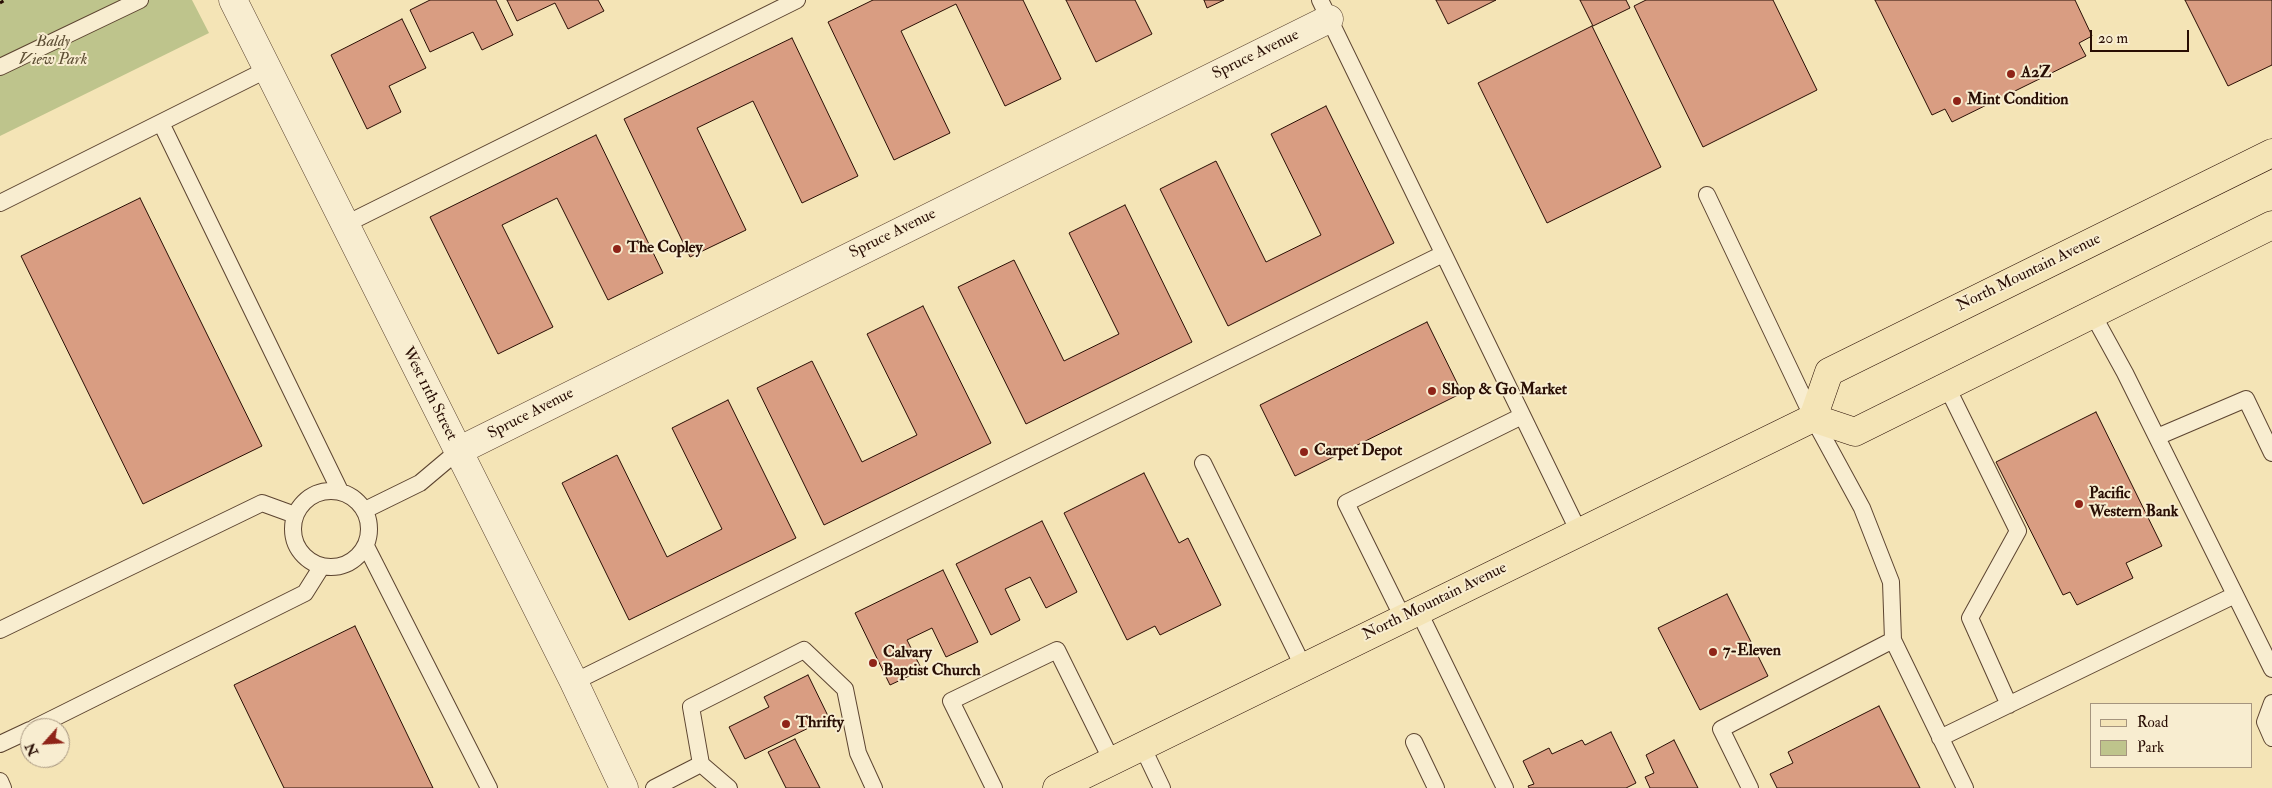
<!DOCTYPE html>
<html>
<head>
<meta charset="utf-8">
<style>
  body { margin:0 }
  #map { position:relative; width:2272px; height:788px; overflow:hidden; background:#f4e4b6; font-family:"IM FELL Double Pica",serif }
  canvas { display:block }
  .legend { position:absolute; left:2090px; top:703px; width:162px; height:65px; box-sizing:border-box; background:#f8edd0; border:1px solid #a5947e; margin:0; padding:6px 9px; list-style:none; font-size:15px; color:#290e04 }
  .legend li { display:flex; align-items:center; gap:10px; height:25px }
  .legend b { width:25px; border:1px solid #a5947e }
  .north { position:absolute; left:20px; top:718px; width:50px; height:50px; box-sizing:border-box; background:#f8edd0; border:1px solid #a5947e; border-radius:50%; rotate:244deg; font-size:14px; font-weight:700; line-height:20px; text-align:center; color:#290e04 }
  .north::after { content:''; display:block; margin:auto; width:18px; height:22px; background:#8f2418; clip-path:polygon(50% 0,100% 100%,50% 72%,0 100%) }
  .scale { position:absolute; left:2090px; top:30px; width:99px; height:22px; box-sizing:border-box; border:2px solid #290e04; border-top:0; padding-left:6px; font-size:15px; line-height:18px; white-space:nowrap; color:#290e04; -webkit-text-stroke:4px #f8edd0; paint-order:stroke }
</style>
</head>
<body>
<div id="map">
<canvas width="2272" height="788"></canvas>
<ul class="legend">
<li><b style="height:6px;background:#f4e4b6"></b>Road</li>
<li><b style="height:14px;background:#bec48c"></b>Park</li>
</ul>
<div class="north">N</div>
<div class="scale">20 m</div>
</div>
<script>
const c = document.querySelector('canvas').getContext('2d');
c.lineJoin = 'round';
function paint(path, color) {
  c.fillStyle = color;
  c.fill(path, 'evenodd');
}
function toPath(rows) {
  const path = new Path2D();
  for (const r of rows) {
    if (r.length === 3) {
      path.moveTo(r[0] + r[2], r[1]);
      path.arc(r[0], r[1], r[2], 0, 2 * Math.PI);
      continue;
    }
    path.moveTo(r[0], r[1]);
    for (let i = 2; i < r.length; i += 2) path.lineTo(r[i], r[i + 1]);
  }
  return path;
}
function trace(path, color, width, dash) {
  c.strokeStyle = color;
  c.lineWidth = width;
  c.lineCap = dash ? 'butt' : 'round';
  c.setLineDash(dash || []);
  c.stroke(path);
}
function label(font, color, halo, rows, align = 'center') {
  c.font = font + ' "IM FELL Double Pica",serif';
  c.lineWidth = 4;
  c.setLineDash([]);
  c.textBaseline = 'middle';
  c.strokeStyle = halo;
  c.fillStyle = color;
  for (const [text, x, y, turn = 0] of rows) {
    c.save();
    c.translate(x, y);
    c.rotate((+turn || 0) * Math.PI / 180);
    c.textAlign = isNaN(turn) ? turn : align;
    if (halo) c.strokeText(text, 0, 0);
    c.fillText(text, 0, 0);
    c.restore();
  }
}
paint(toPath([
  [0,0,192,0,209,33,0,136]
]), '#bec48c');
const building = toPath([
  [430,0,496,0,513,35,482,50,473,32,430,52,410,10,430,0],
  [507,0,598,0,604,11,568,29,555,3,517,21,507,0],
  [873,0,1023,0,1061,79,1005,106,956,4,901,31,950,133,894,160,828,22,873,0],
  [1066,0,1135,0,1152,34,1096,62,1066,0],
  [1204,0,1224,0,1207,8,1204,0],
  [1436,0,1496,0,1448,24,1436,0],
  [1580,0,1626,0,1630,8,1593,26,1580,0],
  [1646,0,1773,0,1817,90,1703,147,1634,6,1646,0],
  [1875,0,2075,0,2092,36,2079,43,2086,56,1952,122,1945,109,1932,115,1875,0],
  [2185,0,2272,0,2272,65,2228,86,2185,0],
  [402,19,426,68,389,86,401,112,367,129,331,55,402,19],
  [1592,26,1661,167,1547,223,1478,83,1592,26],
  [792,38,858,176,802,203,753,101,697,128,746,230,690,257,624,119,792,38],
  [1326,106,1394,243,1228,326,1160,189,1216,161,1266,262,1321,235,1271,134,1326,106],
  [596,135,663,273,608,300,557,198,502,225,553,327,498,354,430,217,596,135],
  [140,198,262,446,143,504,21,256,140,198],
  [1125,205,1192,342,1026,424,958,287,1014,260,1064,361,1119,334,1069,233,1125,205],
  [923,306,991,443,824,525,757,388,812,361,862,462,917,435,867,334,923,306],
  [1427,322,1462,393,1295,476,1260,405,1427,322],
  [728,400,796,538,629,620,562,483,617,455,667,557,722,529,672,428,728,400],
  [2096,412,2162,546,2126,563,2133,578,2077,605,2070,592,2063,595,1996,462,2096,412],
  [1144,473,1179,543,1188,538,1221,605,1160,635,1155,626,1127,640,1064,513,1144,473],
  [1042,521,1077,592,1046,608,1030,577,1005,589,1020,620,991,635,956,564,1042,521],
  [943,570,978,642,946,657,932,628,907,640,922,670,890,685,855,613,943,570],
  [1727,594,1768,676,1700,710,1658,628,1727,594],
  [355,626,433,788,284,788,234,685,355,626],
  [808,675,829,718,745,759,729,727,769,707,764,697,808,675],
  [1879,706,1920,788,1777,788,1770,774,1793,763,1788,752,1879,706],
  [1611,732,1636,783,1626,788,1529,788,1528,786,1534,784,1523,761,1549,748,1552,754,1582,740,1585,745,1611,732],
  [795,739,820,788,786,788,768,752,795,739],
  [1674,740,1698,788,1650,788,1645,777,1654,773,1646,755,1674,740]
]);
paint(building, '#d99d82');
trace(building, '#290e04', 1);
const service = toPath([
  [1320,0,1579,532],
  [0,67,140,0],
  [161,123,340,491],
  [1707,195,1813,418,1862,508,1891,582,1893,640,1965,788],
  [0,203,268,69],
  [344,225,797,0],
  [2092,313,2125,373,2272,669],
  [1947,387,2018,531,1970,618,2009,705],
  [2157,437,2246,399,2272,453],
  [1203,463,1303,666],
  [331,529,38],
  [365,510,420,483,458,451],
  [366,546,489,788],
  [1418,610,1505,788],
  [1403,618,1346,503,1522,416],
  [0,630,262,503,295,515],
  [574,682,1443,254],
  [2272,703,2265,722,2272,738],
  [34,728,305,593,322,566],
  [1940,738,2235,595],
  [1414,742,1436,788],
  [0,744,30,730],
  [1142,746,1162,788],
  [0,781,3,788],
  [654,788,701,764],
  [729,788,701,764,691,707,804,650,845,689,858,753,874,788],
  [994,788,951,701,1057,650,1112,761],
  [1750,788,1721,729,1893,640]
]);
const minor = toPath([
  [458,451,1329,19]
]);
const tertiary = toPath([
  [233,0,574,682,624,788]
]);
const primary = toPath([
  [1813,418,1829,372,2272,153],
  [1057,788,1813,418,1855,432,2272,225]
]);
trace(service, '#5c4430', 18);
trace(minor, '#5c4430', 29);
trace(tertiary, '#5c4430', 29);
trace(primary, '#290e04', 29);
trace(toPath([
  [0,3,5,0]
]), '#290e04', 3, [4, 2.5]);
trace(service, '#f8edd0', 16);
trace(minor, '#f8edd0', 28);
trace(tertiary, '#f8edd0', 28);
trace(primary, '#f4e4b6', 28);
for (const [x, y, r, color] of [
  [2011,74,5,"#8f2418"],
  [1957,101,5,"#8f2418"],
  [617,249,5,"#8f2418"],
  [1432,391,5,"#8f2418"],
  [1304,452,5,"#8f2418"],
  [2079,504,5,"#8f2418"],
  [1713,652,5,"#8f2418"],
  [873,663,5,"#8f2418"],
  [786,724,5,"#8f2418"]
]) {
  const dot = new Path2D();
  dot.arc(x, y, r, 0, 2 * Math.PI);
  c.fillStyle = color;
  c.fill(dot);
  trace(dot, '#f8edd0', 2);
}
label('italic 16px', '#5d4e34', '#f8edd0', [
  ["Baldy",53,43],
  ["View Park",53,61]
]);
label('16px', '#290e04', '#f8edd0', [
  ["Spruce Avenue",1256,55,-26],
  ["Spruce Avenue",893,234,-26],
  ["North Mountain Avenue",2029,273,-26],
  ["West 11th Street",429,394,63],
  ["Spruce Avenue",531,414,-27],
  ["North Mountain Avenue",1435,602,-26]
]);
label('bold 16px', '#290e04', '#f8edd0', [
  ["A2Z",2021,74],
  ["Mint Condition",1967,101],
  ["The Copley",627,249],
  ["Shop & Go Market",1442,391],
  ["Carpet Depot",1314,452],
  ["Pacific",2089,495],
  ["Western Bank",2089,513],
  ["7-Eleven",1723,652],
  ["Calvary",883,654],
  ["Baptist Church",883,672],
  ["Thrifty",796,724]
], 'left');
</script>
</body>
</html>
